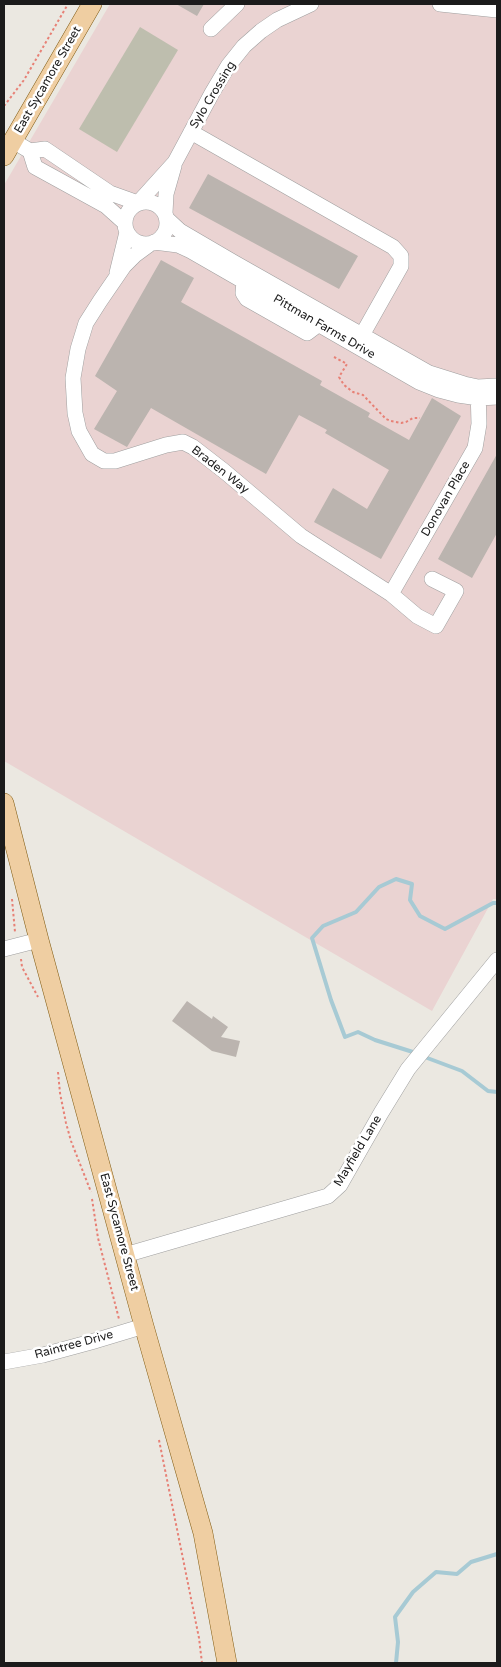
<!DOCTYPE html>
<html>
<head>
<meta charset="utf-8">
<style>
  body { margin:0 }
  #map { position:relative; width:501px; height:1667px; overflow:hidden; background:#ebe8e1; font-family:"Varela Round",sans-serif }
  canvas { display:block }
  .frame { position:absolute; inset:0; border:5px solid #1b1b1b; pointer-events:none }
</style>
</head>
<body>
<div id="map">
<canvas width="501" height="1667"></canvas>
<div class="frame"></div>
</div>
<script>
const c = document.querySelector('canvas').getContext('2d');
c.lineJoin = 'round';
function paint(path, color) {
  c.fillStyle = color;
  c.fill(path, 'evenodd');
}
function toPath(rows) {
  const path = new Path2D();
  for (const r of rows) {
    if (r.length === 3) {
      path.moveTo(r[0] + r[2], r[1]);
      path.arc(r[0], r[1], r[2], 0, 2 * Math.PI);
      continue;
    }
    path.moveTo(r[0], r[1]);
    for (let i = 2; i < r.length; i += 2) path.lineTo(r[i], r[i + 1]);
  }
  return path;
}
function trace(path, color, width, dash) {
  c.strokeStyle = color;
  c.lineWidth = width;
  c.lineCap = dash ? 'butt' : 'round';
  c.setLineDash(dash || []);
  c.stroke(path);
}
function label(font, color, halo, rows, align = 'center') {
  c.font = font + ' "Varela Round",sans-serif';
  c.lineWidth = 5;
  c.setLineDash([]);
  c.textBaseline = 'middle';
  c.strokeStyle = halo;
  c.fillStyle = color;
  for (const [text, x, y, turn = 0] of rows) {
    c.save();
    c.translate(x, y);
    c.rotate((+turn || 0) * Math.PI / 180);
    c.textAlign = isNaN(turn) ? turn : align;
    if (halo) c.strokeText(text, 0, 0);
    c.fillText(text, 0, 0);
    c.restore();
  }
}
paint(toPath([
  [110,4,497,4,497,899,493,899,432,1011,4,761,4,185]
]), '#ead3d2');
paint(toPath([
  [140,27,178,50,117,152,79,129]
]), '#bebeae');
trace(toPath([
  [416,1053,375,1040,358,1032,345,1037,331,1000,312,938,323,926,356,912,379,887,396,879,412,884,410,900,420,916,445,929,493,903,497,903],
  [422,1056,462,1071,488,1091,497,1092],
  [396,1663,398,1642,395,1617,413,1592,436,1572,457,1574,471,1562,497,1554]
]), '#a7cad4', 4);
paint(toPath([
  [176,4,204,4,197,16],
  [208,174,358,256,339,289,189,208],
  [161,260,194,278,181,302,322,381,320,385,370,413,368,417,409,440,432,398,461,416,381,559,314,522,333,488,367,509,389,470,325,433,327,430,299,415,266,474,151,408,127,447,94,429,117,391,95,376],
  [497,454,497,533,472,578,438,559],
  [187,1001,212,1019,213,1016,228,1027,221,1037,240,1041,236,1057,212,1051,172,1021]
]), '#bbb4af');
const minor = toPath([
  [440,4,497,10],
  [211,29,237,4],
  [191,132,393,247,401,256,401,266,357,344],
  [13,141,30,151,45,149,110,193,138,203,175,162,212,93,228,66,244,46,261,31,277,20,311,4],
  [30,151,35,167,106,206,125,223],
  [146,223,21],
  [165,213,166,194,174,166],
  [167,219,180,231,233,262,429,373,464,384,478,387,497,386],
  [154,242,178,245,191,251,419,382,439,390,458,395,479,398,497,397],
  [150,244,135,255,124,266,100,301,86,323,78,349,73,378,75,413,79,431,92,454,104,461,115,461,166,445,183,442,193,447,224,471,301,536,391,594,417,616,436,626,456,591,432,579],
  [117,273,127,232],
  [244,281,243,293,247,299,307,333,319,324],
  [391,594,475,448,479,424,478,388],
  [4,949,39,940],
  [125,1255,328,1196,340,1185,381,1113,408,1069,497,960],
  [4,1362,43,1355,91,1342,144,1326]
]);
const major = toPath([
  [4,156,92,4],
  [4,803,39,940,144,1326,203,1533,227,1663]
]);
trace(minor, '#9f9f9f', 16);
trace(major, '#805b12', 20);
trace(toPath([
  [4,106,24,80,68,4],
  [334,357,347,364,339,377,344,385,353,392,363,395,386,419,391,421,401,423,406,422,413,418,420,418],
  [12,899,15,932],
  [21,959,22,967,38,997],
  [58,1072,60,1093,66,1123,71,1141,91,1192],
  [92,1199,98,1238,119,1319],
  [159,1440,199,1638,202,1663]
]), '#e78176', 2, [2.5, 2.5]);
trace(minor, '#fff', 15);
trace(major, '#efcea2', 19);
label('12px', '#1b1b1b', '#fff', [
  ["East Sycamore Street",48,80,-60],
  ["Sylo Crossing",213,95,-59],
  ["Pittman Farms Drive",324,327,30],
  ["Braden Way",220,470,38],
  ["Donovan Place",446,499,-60],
  ["Mayfield Lane",358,1151,-59],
  ["East Sycamore Street",119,1232,75],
  ["Raintree Drive",74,1345,-15]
]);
</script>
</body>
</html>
